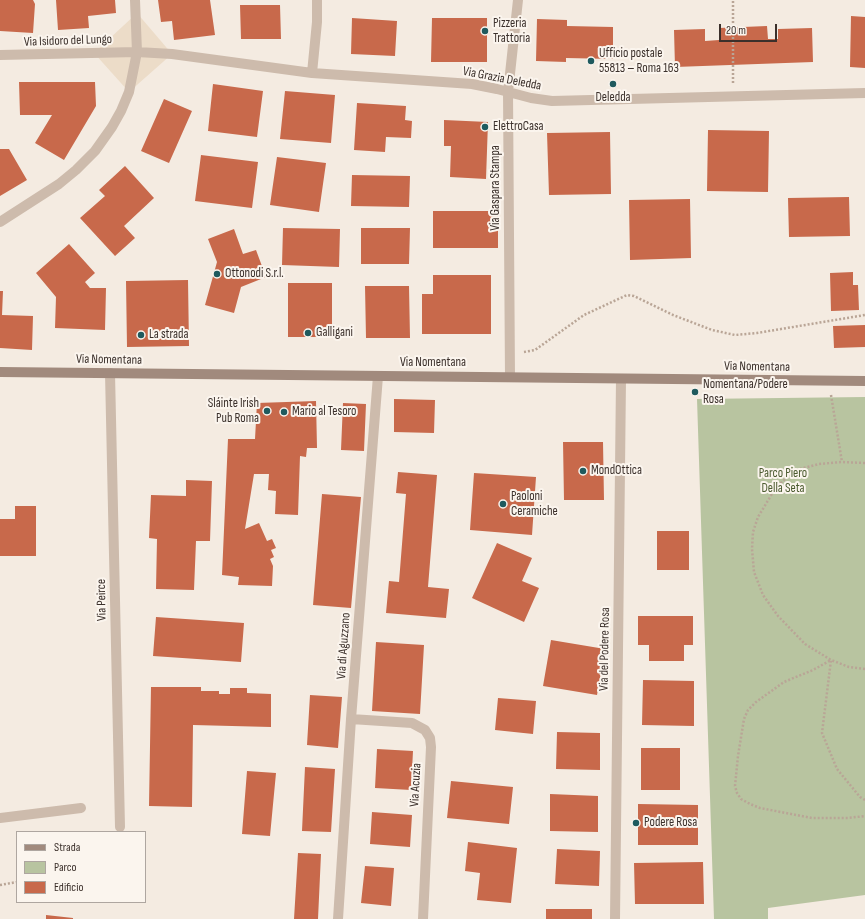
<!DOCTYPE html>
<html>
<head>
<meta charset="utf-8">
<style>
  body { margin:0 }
  #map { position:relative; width:865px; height:919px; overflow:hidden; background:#f4ebe1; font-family:"Sofia Sans Condensed",sans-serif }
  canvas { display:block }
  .legend { position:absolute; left:16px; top:831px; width:130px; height:72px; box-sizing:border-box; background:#fbf5ee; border:1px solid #aea6a0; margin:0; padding:5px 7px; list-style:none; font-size:12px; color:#3b302b }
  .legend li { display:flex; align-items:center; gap:8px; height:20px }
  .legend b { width:20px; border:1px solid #aea6a0 }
  .scale { position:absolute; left:719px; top:24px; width:58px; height:18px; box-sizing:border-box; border:2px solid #3b302b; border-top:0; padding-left:5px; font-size:12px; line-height:14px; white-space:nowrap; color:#3b302b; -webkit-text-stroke:3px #fbf5ee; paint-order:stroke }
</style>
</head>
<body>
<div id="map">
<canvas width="865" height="919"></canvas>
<ul class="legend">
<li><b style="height:5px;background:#a18a7d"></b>Strada</li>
<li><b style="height:11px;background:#b8c4a0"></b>Parco</li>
<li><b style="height:11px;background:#c8694b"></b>Edificio</li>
</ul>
<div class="scale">20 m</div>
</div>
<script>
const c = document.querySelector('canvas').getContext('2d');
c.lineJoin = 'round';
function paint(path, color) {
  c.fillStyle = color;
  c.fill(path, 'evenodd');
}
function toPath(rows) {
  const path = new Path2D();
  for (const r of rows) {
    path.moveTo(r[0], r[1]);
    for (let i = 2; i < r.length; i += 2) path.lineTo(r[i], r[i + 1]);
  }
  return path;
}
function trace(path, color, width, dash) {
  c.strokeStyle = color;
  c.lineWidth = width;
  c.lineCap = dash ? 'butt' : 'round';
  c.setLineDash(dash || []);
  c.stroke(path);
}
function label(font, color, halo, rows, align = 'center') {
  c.font = font + ' "Sofia Sans Condensed",sans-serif';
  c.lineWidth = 4;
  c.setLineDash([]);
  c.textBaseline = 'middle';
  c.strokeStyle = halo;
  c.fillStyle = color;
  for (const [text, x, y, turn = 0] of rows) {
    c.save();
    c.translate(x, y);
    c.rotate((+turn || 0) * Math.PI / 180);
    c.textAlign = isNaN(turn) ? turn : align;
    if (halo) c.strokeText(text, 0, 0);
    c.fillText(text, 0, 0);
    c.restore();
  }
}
paint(toPath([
  [865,397,865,895,768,908,768,919,714,919,697,399]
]), '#b8c4a0');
paint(toPath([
  [137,13,172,54,129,92,94,53]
]), '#ecdcc8');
paint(toPath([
  [0,0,33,0,35,4,33,33,0,31],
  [56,0,115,0,116,13,88,16,89,28,58,30],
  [158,0,210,0,215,35,174,40,172,21,161,22],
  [240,5,280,5,281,39,241,39],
  [851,16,865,17,865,68,850,67],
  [352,18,397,21,395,56,351,54],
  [432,18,487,18,487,62,431,62],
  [537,19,567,20,567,26,613,27,613,59,566,58,566,62,536,61],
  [767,26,768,39,778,39,778,29,812,28,813,62,675,67,674,30,705,29,705,41,719,40,719,28],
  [19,82,95,82,96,106,64,160,35,143,52,115,20,115],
  [213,84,263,91,257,137,208,131],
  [285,91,335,95,331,143,280,139],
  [164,99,192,111,169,163,141,151],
  [357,103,406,106,405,120,412,121,411,138,386,137,385,152,354,150],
  [444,120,488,122,486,179,450,177,451,146,444,146],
  [708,130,769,131,768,192,707,191],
  [610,132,611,194,549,195,547,133],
  [0,149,9,149,27,180,0,196],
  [201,155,258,162,252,208,195,201],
  [277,157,326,163,319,212,270,205],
  [125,166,154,198,124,226,135,238,115,256,80,218,105,196,99,190],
  [352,175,410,176,409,207,351,206],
  [849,197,850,236,789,237,788,198],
  [690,199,691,258,630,260,629,200],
  [433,211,498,211,498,248,433,248],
  [283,228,340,229,339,267,282,265],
  [361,228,410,228,409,264,361,264],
  [234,229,243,254,256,250,266,277,241,287,234,313,205,305,217,262,208,239],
  [69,244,95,273,85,282,90,288,106,288,105,330,55,328,56,297,36,273],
  [853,272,853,285,858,285,859,310,831,311,830,273],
  [433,275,491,275,491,334,422,334,422,294,433,294],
  [188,280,189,346,127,347,126,281],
  [288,283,332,283,332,337,288,337],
  [365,286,409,286,410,338,366,338],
  [0,291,3,291,2,315,33,316,32,350,0,348],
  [865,325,865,347,834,348,833,326],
  [394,399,435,400,434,433,394,432],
  [316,401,317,448,307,448,306,457,300,456,298,515,275,514,276,491,268,490,269,474,254,474,245,529,259,523,267,541,272,539,276,548,271,550,274,557,270,559,273,566,272,586,238,585,239,577,222,575,228,439,255,439,257,403],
  [343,403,366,404,364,451,341,450],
  [563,442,603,442,604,500,564,500],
  [398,472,437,475,428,587,449,589,446,618,386,613,389,581,399,582,406,494,396,493],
  [474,473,536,477,532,535,470,530],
  [186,480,212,481,210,541,196,541,194,590,156,589,157,539,149,538,151,495,186,496],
  [322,494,361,497,351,608,313,605],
  [15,506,36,506,36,556,0,556,0,519,15,519],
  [657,531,689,531,689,570,657,570],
  [497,543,532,558,522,581,539,588,524,622,472,598],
  [638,616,693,616,693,645,684,645,684,661,649,661,649,645,638,645],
  [156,617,244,623,241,662,153,656],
  [551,640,605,649,597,695,543,686],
  [376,642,424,645,420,714,372,711],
  [643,680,694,681,694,726,642,725],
  [151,687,201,687,201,691,219,691,219,694,230,694,230,688,247,688,247,693,271,694,271,727,193,725,192,807,149,806],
  [310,695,342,697,338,748,307,745],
  [498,698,536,701,533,734,495,730],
  [557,732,600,733,600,770,556,769],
  [641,748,680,748,680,790,641,790],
  [377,749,413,751,411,790,375,788],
  [305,767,335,769,331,832,302,831],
  [247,771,276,773,270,836,242,834],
  [451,781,513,787,509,824,447,818],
  [550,794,598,796,598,832,550,831],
  [638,804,698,805,698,845,638,845],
  [372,812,412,815,410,847,370,844],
  [468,842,517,848,511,903,477,900,480,873,465,871],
  [557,849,600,851,599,886,555,884],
  [298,853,321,854,318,919,294,919],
  [703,862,704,904,635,904,634,863],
  [365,866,394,868,391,906,361,903],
  [546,909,592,909,592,919,546,919],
  [46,915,73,918,73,919,46,919]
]), '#c8694b');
trace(toPath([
  [733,83,733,0],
  [524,352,535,350,584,315,627,295,634,296,673,315,712,330,735,335,757,333,865,315],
  [831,395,842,462],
  [865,463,842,462,819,464,800,469,786,478,775,489,758,517,753,532,752,549,754,572,763,595,778,616,805,644,831,660,849,667,865,669],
  [865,800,860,797,837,769,822,733,831,660,813,670,784,682,756,702,748,710,744,719,738,756,735,786,737,793,741,799,750,804,760,808,812,818,848,818,865,816],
  [0,885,17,882]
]), '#b9a596', 2.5, [2, 2]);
trace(toPath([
  [0,818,81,808]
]), '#cdbbac', 10);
trace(toPath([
  [0,55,137,52,172,54,312,73,472,84,497,89,531,98,552,101,865,93],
  [312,73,317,22,317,0],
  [0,222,59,184,76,170,95,151,112,127,121,111,129,92,137,52,135,0],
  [110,373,120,827],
  [510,377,508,92,518,0],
  [351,719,412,723,425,730,430,738,431,747,423,919],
  [338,919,351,719,378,376],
  [615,919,621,379]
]), '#cdbbac', 10);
trace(toPath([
  [0,372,865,381]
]), '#a18a7d', 10);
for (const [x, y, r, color] of [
  [485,31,4,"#1f5a5e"],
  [591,61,4,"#1f5a5e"],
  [613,84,4,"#1f5a5e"],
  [485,127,4,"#1f5a5e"],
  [217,274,4,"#1f5a5e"],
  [308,333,4,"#1f5a5e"],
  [141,335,4,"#1f5a5e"],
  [695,392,4,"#1f5a5e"],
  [267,411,4,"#1f5a5e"],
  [284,412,4,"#1f5a5e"],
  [583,471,4,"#1f5a5e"],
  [503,504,4,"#1f5a5e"],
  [636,823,4,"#1f5a5e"]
]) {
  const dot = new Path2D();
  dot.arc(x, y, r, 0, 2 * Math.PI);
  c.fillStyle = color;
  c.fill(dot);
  trace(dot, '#fbf5ee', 1.5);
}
label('13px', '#3b302b', '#fbf5ee', [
  ["Pizzeria",493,24],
  ["Trattoria",493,39],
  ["Ufficio postale",599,54],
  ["55813 – Roma 163",599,69],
  ["Deledda",613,98,"center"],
  ["ElettroCasa",493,127],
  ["Ottonodi S.r.l.",225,274],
  ["Galligani",316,333],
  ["La strada",149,335],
  ["Nomentana/Podere",703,385],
  ["Rosa",703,400],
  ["Sláinte Irish",259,404,"right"],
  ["Pub Roma",259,419,"right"],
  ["Mario al Tesoro",292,412],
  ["MondOttica",591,471],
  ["Paoloni",511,497],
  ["Ceramiche",511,512],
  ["Podere Rosa",644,823]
], 'left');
label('13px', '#3b302b', '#fbf5ee', [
  ["Via Isidoro del Lungo",68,41,-2],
  ["Via Grazia Deledda",502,79,11],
  ["Via Gaspara Stampa",496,188,-90],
  ["Via Nomentana",109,360,1],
  ["Via Nomentana",433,363],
  ["Via Nomentana",757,367,1],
  ["Via Peirce",102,600,-91],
  ["Via di Aguzzano",344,646,-86],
  ["Via del Podere Rosa",605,649,-89],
  ["Via Acuzia",416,785,-87]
]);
label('13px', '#4a5a2e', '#fbf5ee', [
  ["Parco Piero",783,474],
  ["Della Seta",783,489]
]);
</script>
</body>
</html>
